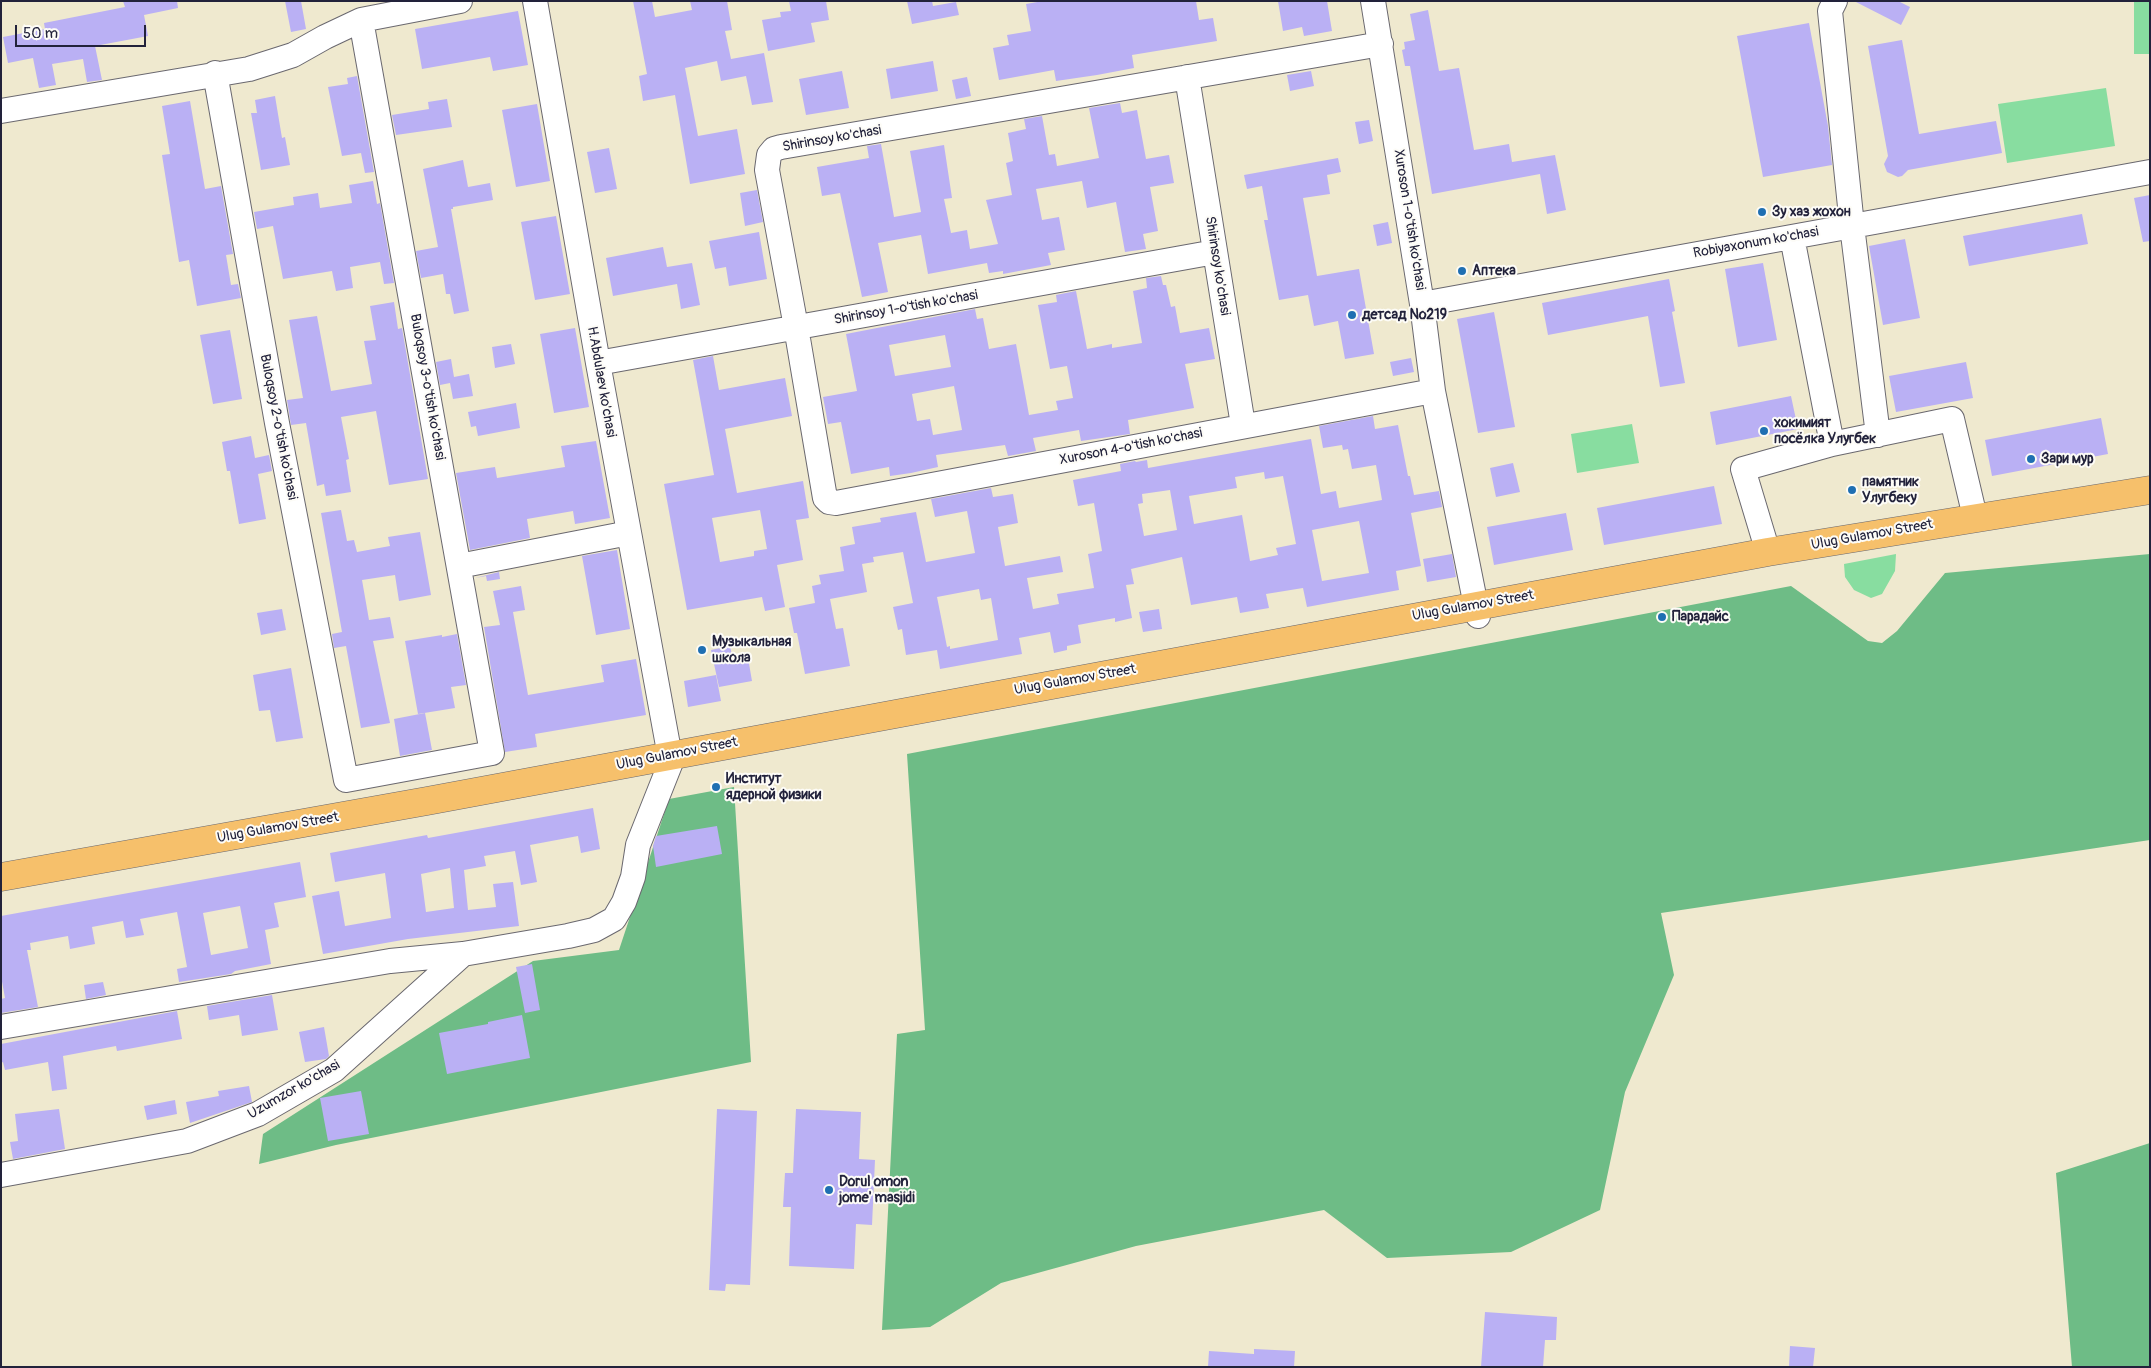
<!DOCTYPE html>
<html>
<head>
<meta charset="utf-8">
<style>
  body { margin:0 }
  #map { position:relative; width:2151px; height:1368px; overflow:hidden; background:#efe9cf; font-family:Pangolin,sans-serif }
  canvas { display:block }
  .frame { position:absolute; inset:0; border:2px solid #22223b; pointer-events:none }
  .scale { position:absolute; left:15px; top:25px; width:131px; height:22px; box-sizing:border-box; border:2px solid #22223b; border-top:0; padding-left:6px; font-size:15px; line-height:18px; white-space:nowrap; color:#22223b; -webkit-text-stroke:4px #fdfcf7; paint-order:stroke }
</style>
</head>
<body>
<div id="map">
<canvas width="2151" height="1368"></canvas>
<div class="frame"></div>
<div class="scale">50 m</div>
</div>
<script>
const c = document.querySelector('canvas').getContext('2d');
c.lineJoin = 'round';
function paint(path, color) {
  c.fillStyle = color;
  c.fill(path, 'evenodd');
}
function toPath(rows) {
  const path = new Path2D();
  for (const r of rows) {
    path.moveTo(r[0], r[1]);
    for (let i = 2; i < r.length; i += 2) path.lineTo(r[i], r[i + 1]);
  }
  return path;
}
function trace(path, color, width, dash) {
  c.strokeStyle = color;
  c.lineWidth = width;
  c.lineCap = dash ? 'butt' : 'round';
  c.setLineDash(dash || []);
  c.stroke(path);
}
function label(font, color, halo, rows, align = 'center') {
  c.font = font + ' Pangolin,sans-serif';
  c.lineWidth = 4;
  c.setLineDash([]);
  c.textBaseline = 'middle';
  c.strokeStyle = halo;
  c.fillStyle = color;
  for (const [text, x, y, turn = 0] of rows) {
    c.save();
    c.translate(x, y);
    c.rotate((+turn || 0) * Math.PI / 180);
    c.textAlign = isNaN(turn) ? turn : align;
    if (halo) c.strokeText(text, 0, 0);
    c.fillText(text, 0, 0);
    c.restore();
  }
}
paint(toPath([
  [2134,1,2150,1,2150,54,2134,54],
  [2106,88,2115,146,2007,163,1998,104],
  [1632,424,1639,463,1577,473,1571,434],
  [1896,554,1895,571,1882,594,1871,598,1854,590,1845,577,1844,564]
]), '#88dda0');
paint(toPath([
  [2150,554,2150,840,1661,913,1674,975,1625,1092,1600,1210,1511,1252,1387,1258,1324,1210,1136,1246,1001,1283,930,1327,882,1330,897,1034,925,1030,907,754,1791,586,1868,641,1882,643,1897,631,1945,573],
  [734,787,751,1062,336,1145,259,1164,263,1134,533,961,619,950,669,799],
  [2150,1143,2150,1367,2072,1367,2056,1173]
]), '#6ebc86');
paint(toPath([
  [123,1,177,1,178,8,144,15,148,36,95,46,102,80,87,82,83,59,52,64,56,85,39,88,33,58,8,63,3,37,45,29,44,23,125,7],
  [285,1,301,1,306,29,291,32],
  [633,1,652,1,655,17,692,10,690,1,727,1,732,30,725,31,731,59,764,53,773,102,752,105,746,76,721,81,717,61,685,68,698,136,737,129,745,174,690,184,675,95,643,101,639,76,647,74],
  [789,1,826,1,829,20,811,23,815,42,768,51,762,20,781,17,780,12,791,11],
  [907,1,932,1,933,6,956,2,959,15,912,24],
  [1043,1,1196,1,1199,20,1213,18,1217,41,1132,55,1134,68,1097,75,1056,81,1054,70,999,80,993,48,1009,45,1007,35,1031,31,1026,4],
  [1278,1,1327,1,1332,31,1304,36,1302,27,1283,31],
  [1854,1,1898,1,1910,7,1901,25],
  [1428,10,1439,71,1459,68,1474,150,1509,144,1512,162,1555,155,1566,210,1547,214,1540,174,1432,194,1410,66,1405,66,1402,50,1405,49,1404,42,1415,40,1410,14],
  [518,11,528,65,493,71,490,57,422,69,415,29],
  [1809,23,1828,126,1832,165,1763,177,1737,36],
  [1902,40,1919,134,1996,121,2002,153,1908,170,1902,176,1898,177,1887,172,1884,164,1888,156,1868,46],
  [933,61,938,91,891,99,886,69],
  [842,71,849,108,806,115,799,79],
  [1311,71,1314,86,1290,91,1287,75],
  [357,76,374,172,365,173,361,153,342,156,328,87,348,84,347,78],
  [967,77,971,96,956,99,952,80],
  [275,96,282,138,285,137,290,165,261,170,251,113,257,113,255,100],
  [447,99,452,127,396,135,392,115,429,109,428,102],
  [190,101,205,189,221,186,233,254,226,255,231,285,238,284,241,298,197,306,189,260,179,262,162,155,170,154,162,106],
  [1120,103,1122,113,1137,110,1146,159,1169,155,1174,183,1150,187,1158,231,1143,234,1146,249,1125,252,1116,202,1087,208,1082,181,1036,189,1042,220,1059,217,1065,250,1048,253,1051,265,1003,274,1003,271,989,273,987,263,928,274,921,235,878,243,888,292,862,297,840,193,822,196,817,167,869,158,867,146,881,144,894,217,921,212,910,151,944,145,952,198,944,199,951,233,967,230,970,249,998,244,986,200,1012,195,1006,163,1013,161,1008,133,1026,129,1024,119,1042,116,1049,155,1055,154,1057,166,1099,158,1089,108],
  [537,104,550,181,516,187,502,110],
  [1369,120,1373,141,1359,144,1355,122],
  [609,148,617,189,595,193,587,152],
  [1338,158,1341,172,1327,175,1330,194,1303,198,1317,276,1359,269,1374,354,1345,359,1338,321,1314,326,1308,295,1279,300,1264,220,1268,220,1262,186,1247,189,1244,175],
  [463,160,468,187,490,183,493,200,453,207,453,209,451,209,469,311,454,314,450,294,446,294,443,274,421,278,416,251,438,247,423,169],
  [373,181,377,204,380,203,394,283,384,284,380,262,350,267,353,288,336,291,332,271,283,279,273,226,257,229,254,212,294,205,293,197,318,193,320,208,352,203,349,185],
  [757,190,763,222,745,226,740,193],
  [2150,195,2150,241,2143,242,2134,198],
  [2082,214,2088,244,1969,266,1963,236],
  [556,216,570,294,535,300,521,222],
  [1388,222,1392,243,1377,246,1373,225],
  [759,232,767,279,729,286,726,267,715,269,709,241],
  [1905,239,1920,318,1883,325,1869,246],
  [663,247,667,267,692,263,700,305,681,309,677,284,613,296,606,258],
  [1763,263,1777,340,1738,347,1725,269],
  [1161,276,1163,285,1166,285,1171,307,1175,306,1180,333,1209,328,1215,359,1185,364,1194,408,1128,420,1130,434,1081,441,1079,430,1033,438,1036,451,1008,456,1005,445,936,455,938,467,911,473,890,476,889,467,851,474,841,422,828,424,823,397,857,391,846,334,975,309,977,319,983,318,989,349,1016,344,1029,415,1058,410,1056,401,1073,398,1067,366,1050,369,1038,305,1057,302,1056,295,1076,291,1087,349,1112,344,1112,348,1142,343,1133,291,1147,288,1146,278],
  [945,335,951,367,895,376,889,345],
  [954,386,962,430,933,435,930,419,917,421,912,394],
  [1669,279,1675,311,1672,312,1685,383,1660,387,1648,316,1548,335,1542,303],
  [394,302,398,329,402,328,428,479,389,485,376,411,341,417,349,459,346,460,351,492,326,496,324,484,317,486,306,423,291,425,287,400,303,398,289,320,317,316,331,391,372,384,364,341,376,340,370,306],
  [1494,312,1515,427,1478,433,1457,319],
  [575,328,589,407,554,413,540,334],
  [230,330,242,399,213,404,200,335],
  [511,344,515,364,495,368,492,347],
  [713,356,719,390,785,378,792,416,725,429,737,493,803,481,809,518,796,520,803,560,777,565,785,607,765,611,762,597,687,610,664,484,714,475,693,360],
  [760,510,767,549,754,551,754,556,720,562,712,518],
  [1411,358,1414,372,1393,376,1390,362],
  [451,359,454,377,469,374,473,396,453,399,450,383,440,385,436,362],
  [1966,362,1973,398,1896,412,1889,376],
  [1791,396,1798,429,1716,445,1710,412],
  [516,403,520,428,478,436,476,426,471,427,468,412],
  [1373,416,1375,429,1398,425,1408,476,1410,476,1414,495,1439,491,1442,507,1411,513,1421,566,1396,571,1399,590,1307,607,1303,588,1266,594,1269,608,1240,613,1237,597,1191,605,1182,557,1131,569,1134,584,1126,585,1132,618,1115,622,1115,618,1078,625,1081,643,1067,646,1067,650,1054,653,1050,632,1019,638,1022,654,940,669,937,650,906,655,902,629,898,630,893,607,913,603,903,552,873,557,874,562,862,564,867,592,830,599,836,629,843,628,850,666,805,674,797,633,794,633,789,608,815,603,812,586,821,584,819,575,844,571,840,547,855,544,852,527,881,522,880,518,916,512,926,562,975,553,967,511,935,517,931,499,991,488,993,497,1013,494,1018,523,998,527,1005,566,1060,556,1063,572,1027,578,1033,609,1059,604,1057,594,1094,588,1088,554,1102,551,1094,503,1078,506,1073,480,1121,471,1120,464,1135,461,1136,462,1147,460,1148,468,1311,439,1321,494,1336,491,1339,508,1382,500,1376,465,1352,469,1348,449,1343,450,1342,445,1323,448,1319,426],
  [1264,472,1265,479,1283,476,1296,544,1276,548,1278,555,1250,561,1242,515,1194,524,1189,496,1237,488,1235,477],
  [1170,490,1177,530,1144,536,1138,504,1143,503,1142,494],
  [1359,521,1369,573,1322,581,1312,530],
  [979,589,981,600,991,598,998,640,950,649,950,646,947,647,937,597],
  [2101,418,2108,454,1992,476,1985,440],
  [251,436,255,458,269,455,272,471,258,474,266,519,239,524,230,471,227,471,222,442],
  [596,441,610,518,575,524,573,511,527,519,530,538,470,550,456,473,495,467,497,478,565,467,561,446],
  [1513,463,1520,492,1496,497,1490,468],
  [1714,486,1722,524,1604,545,1597,508],
  [341,510,347,541,354,540,357,552,390,546,388,537,420,532,431,595,399,601,395,575,362,580,369,620,390,617,394,638,373,641,390,723,361,728,346,646,334,648,332,634,342,632,321,513],
  [1566,513,1573,550,1494,565,1487,527],
  [617,550,630,629,596,635,582,556],
  [1452,554,1456,577,1427,582,1423,559],
  [499,572,500,579,487,581,486,576,475,578],
  [521,586,525,610,513,612,528,695,604,682,601,665,636,659,646,715,535,734,537,747,505,752,484,627,500,625,493,591],
  [282,609,286,630,261,635,257,613],
  [1159,609,1162,629,1143,632,1139,612],
  [457,634,466,685,451,687,455,708,418,714,405,641,442,635,442,637],
  [730,646,732,655,747,652,752,681,719,687,711,650],
  [291,668,303,738,276,742,270,710,259,711,253,675],
  [716,675,721,701,688,707,684,681],
  [425,713,432,750,400,756,394,719],
  [593,808,600,849,581,853,578,836,530,845,537,882,521,885,515,851,484,856,486,866,464,870,468,910,496,907,493,884,513,882,519,926,408,939,323,954,312,896,339,891,345,926,391,918,385,873,335,882,330,853,427,835,428,838],
  [450,868,454,908,426,912,421,874],
  [717,826,722,854,656,867,653,846,656,836],
  [300,862,306,897,274,903,279,927,265,930,271,964,235,971,231,974,179,982,177,969,187,967,177,912,140,919,144,935,126,938,123,921,92,927,95,944,70,949,68,936,30,943,31,950,27,950,38,1007,1,1013,1,999,5,998,1,976,1,916],
  [240,906,248,948,211,955,203,913],
  [532,964,540,1010,525,1013,516,967],
  [103,982,106,995,86,999,84,985],
  [272,995,278,1030,242,1036,239,1015,209,1020,207,1006],
  [177,1011,182,1039,117,1051,116,1046,63,1056,67,1089,52,1091,48,1062,5,1070,3,1062,1,1063,1,1044],
  [522,1015,530,1058,447,1074,439,1033,488,1024,488,1022],
  [324,1027,329,1056,326,1059,305,1062,299,1032],
  [249,1086,252,1102,190,1123,186,1102,219,1096,218,1091],
  [361,1091,369,1134,328,1141,320,1098],
  [175,1100,177,1114,147,1120,144,1106],
  [59,1109,65,1149,13,1159,10,1142,18,1141,15,1114],
  [717,1109,757,1111,750,1285,726,1284,725,1291,709,1290],
  [796,1109,861,1112,859,1159,875,1160,872,1225,856,1224,854,1269,789,1266,791,1207,783,1207,785,1173,793,1173],
  [1485,1312,1557,1317,1556,1340,1545,1340,1543,1367,1481,1367],
  [1790,1346,1815,1348,1813,1367,1789,1367],
  [1254,1349,1295,1351,1294,1367,1208,1367,1209,1351,1254,1354]
]), '#bab0f4');
const minor = toPath([
  [1373,1,1422,304,1433,391,1478,616],
  [1835,1,1830,11,1852,226,1878,435],
  [1381,44,781,147,774,149,769,155,767,170,796,327,825,498,829,502,836,503,1433,391],
  [215,73,277,423,346,780,492,753,361,20],
  [1187,77,1243,425],
  [1,111,249,69,293,55,325,37,361,20,460,1],
  [1792,237,1832,444],
  [1422,304,2150,172],
  [598,363,1215,252],
  [1768,552,1743,469,1832,444,1952,419,1975,517],
  [459,566,629,533],
  [1,1027,390,961,463,954,568,936,594,930,614,919,624,902,633,877,638,845,671,762,598,363,535,1],
  [1,1175,187,1141,258,1114,334,1070,463,954]
]);
const major = toPath([
  [1,877,427,801,1768,552,2150,490]
]);
trace(minor, '#6a686f', 26);
trace(major, '#6a686f', 29);
trace(minor, '#fff', 24);
trace(major, '#f6c06b', 28);
for (const [x, y, r, color] of [
  [1762,212,5,"#1f6fb2"],
  [1462,271,5,"#1f6fb2"],
  [1352,315,5,"#1f6fb2"],
  [1764,431,5,"#1f6fb2"],
  [2031,459,5,"#1f6fb2"],
  [1852,490,5,"#1f6fb2"],
  [1662,617,5,"#1f6fb2"],
  [702,650,5,"#1f6fb2"],
  [716,787,5,"#1f6fb2"],
  [829,1190,5,"#1f6fb2"]
]) {
  const dot = new Path2D();
  dot.arc(x, y, r, 0, 2 * Math.PI);
  c.fillStyle = color;
  c.fill(dot);
  trace(dot, '#fdfcf7', 2);
}
label('14px', '#22223b', '#fdfcf7', [
  ["Shirinsoy ko'chasi",832,139,-10],
  ["Хuroson 1-o'tish ko'chasi",1409,220,81],
  ["Robiyaxonum ko'chasi",1756,243,-10],
  ["Shirinsoy ko'chasi",1217,266,81],
  ["Shirinsoy 1-o'tish ko'chasi",906,308,-10],
  ["H.Abdulaev ko'chasi",601,382,80],
  ["Buloqsoy 3-o'tish ko'chasi",427,387,80],
  ["Buloqsoy 2-o'tish ko'chasi",278,427,79],
  ["Xuroson 4-o'tish ko'chasi",1131,447,-11],
  ["Ulug Gulamov Street",1872,535,-10],
  ["Ulug Gulamov Street",1473,606,-10],
  ["Ulug Gulamov Street",1075,680,-10],
  ["Ulug Gulamov Street",677,754,-11],
  ["Ulug Gulamov Street",278,828,-10],
  ["Uzumzor ko'chasi",294,1090,-30]
]);
label('bold 14px', '#22223b', '#fdfcf7', [
  ["Зу хаз жохон",1772,212],
  ["Аптека",1472,271],
  ["детсад №219",1362,315],
  ["хокимият",1774,423],
  ["посёлка Улугбек",1774,439],
  ["Зари мур",2041,459],
  ["памятник",1862,482],
  ["Улугбеку",1862,498],
  ["Парадайс",1672,617],
  ["Музыкальная",712,642],
  ["школа",712,658],
  ["Институт",726,779],
  ["ядерной физики",726,795],
  ["Dorul omon",839,1182],
  ["jome' masjidi",839,1198]
], 'left');
</script>
</body>
</html>
